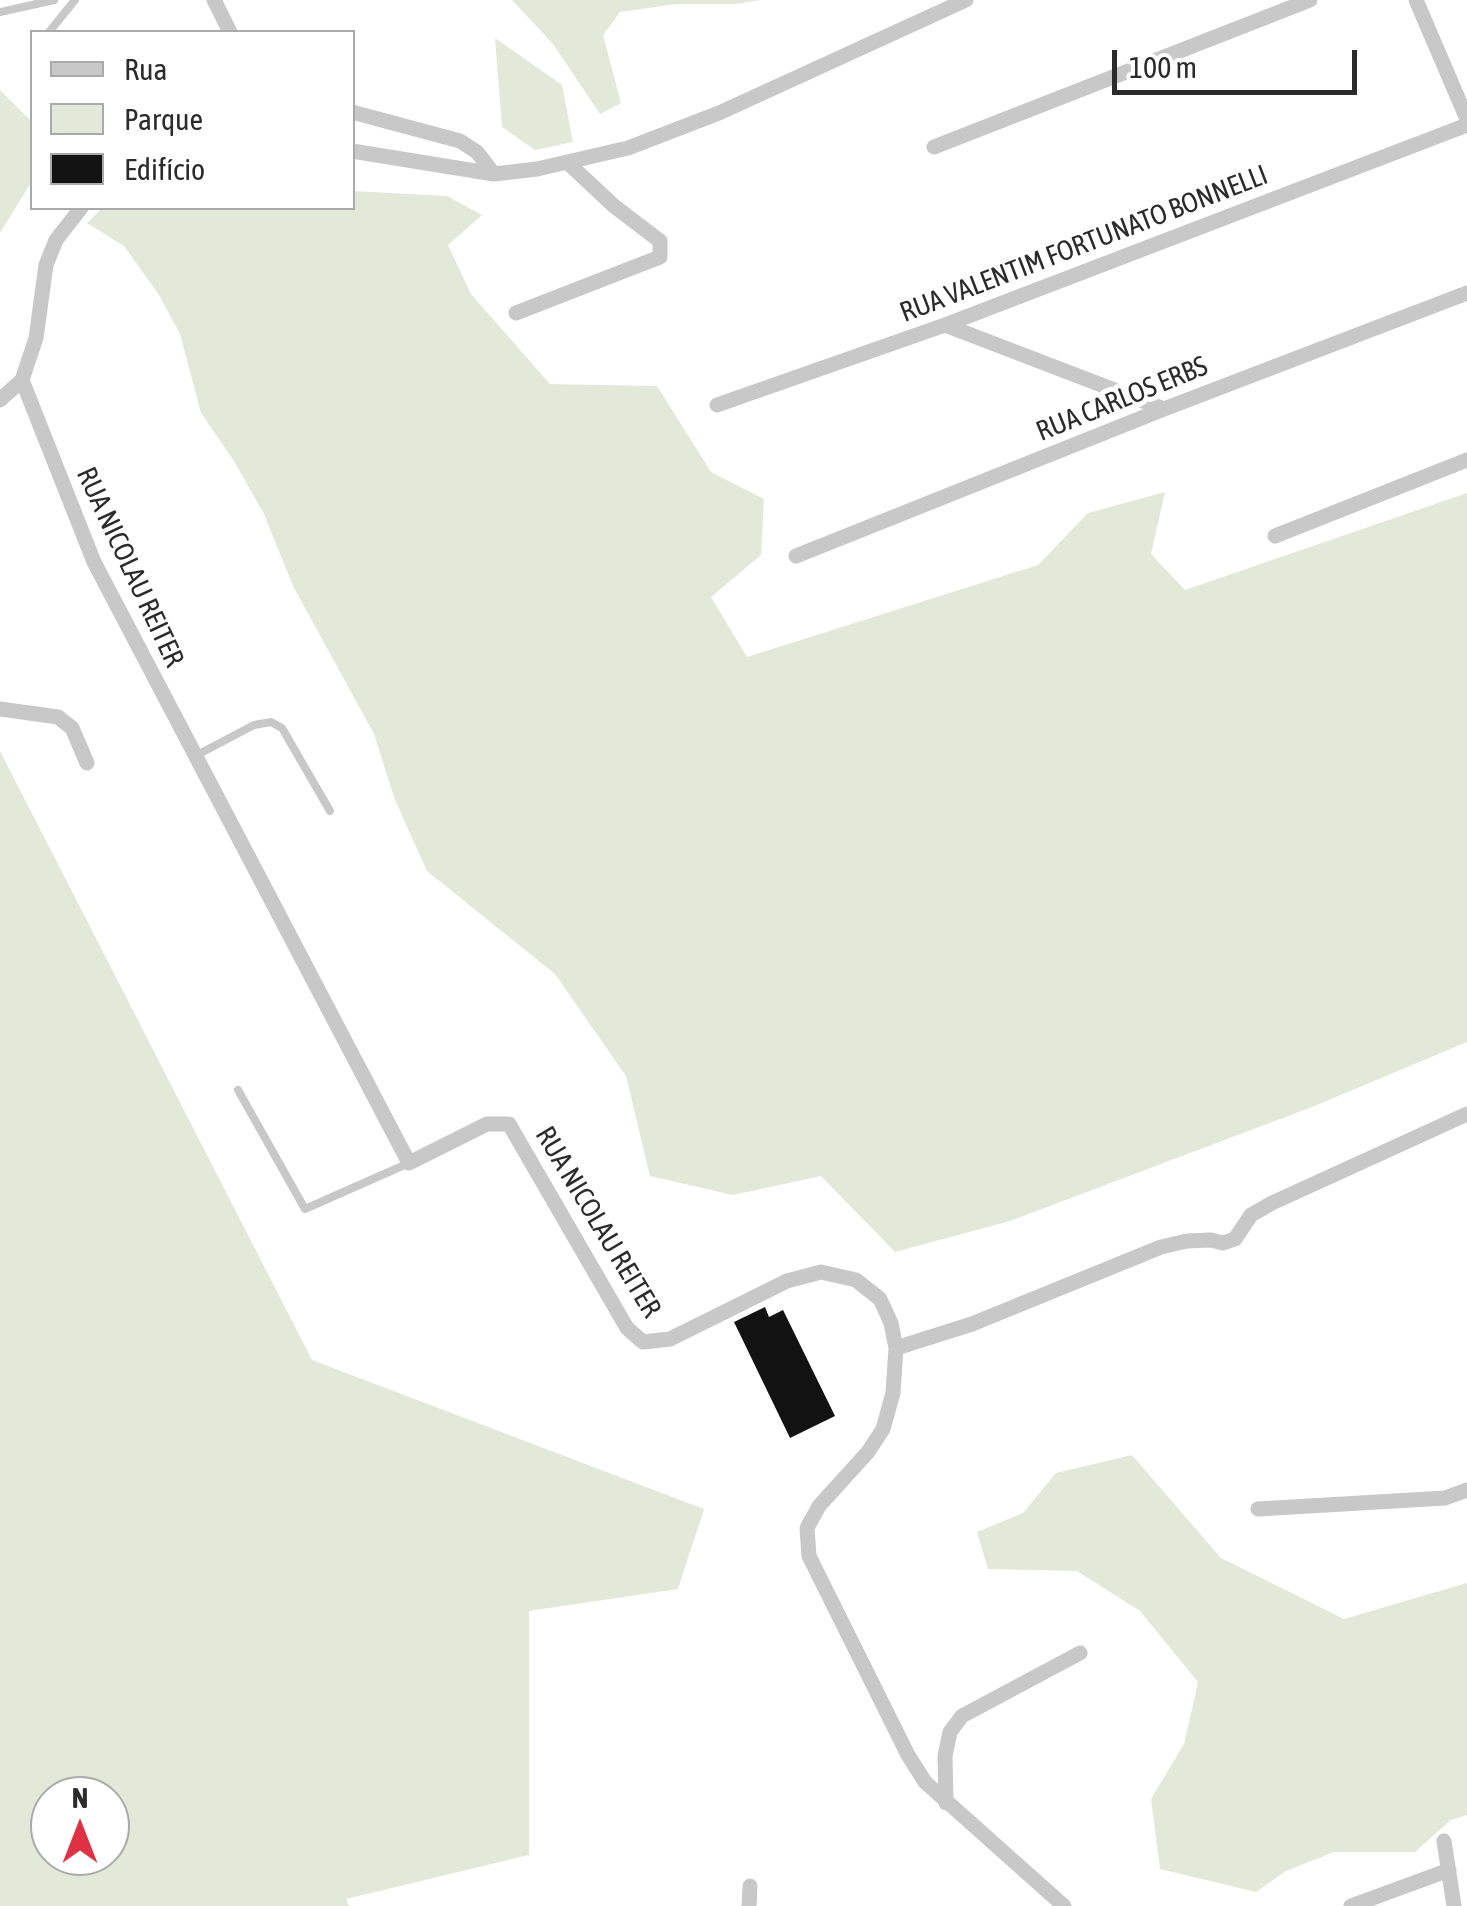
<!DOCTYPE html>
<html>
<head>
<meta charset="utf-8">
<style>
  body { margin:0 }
  #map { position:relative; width:1467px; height:1906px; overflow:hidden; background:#fff; font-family:"Asap Condensed",sans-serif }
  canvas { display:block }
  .legend { position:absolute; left:30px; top:30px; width:325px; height:180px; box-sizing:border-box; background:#fff; border:2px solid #aaa; margin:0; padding:12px 18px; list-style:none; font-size:30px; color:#2b2b2b }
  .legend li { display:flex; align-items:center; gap:20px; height:50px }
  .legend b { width:50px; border:2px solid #aaa }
  .north { position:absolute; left:30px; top:1776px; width:100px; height:100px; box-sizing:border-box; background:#fff; border:2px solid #aaa; border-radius:50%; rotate:0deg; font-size:28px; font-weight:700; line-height:40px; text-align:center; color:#2b2b2b }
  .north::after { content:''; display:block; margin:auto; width:35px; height:45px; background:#de3243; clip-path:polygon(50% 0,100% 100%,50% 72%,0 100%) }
  .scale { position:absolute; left:1112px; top:50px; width:245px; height:45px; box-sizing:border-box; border:5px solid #2b2b2b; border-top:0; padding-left:12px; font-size:30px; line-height:35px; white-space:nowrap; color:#2b2b2b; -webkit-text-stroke:8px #fff; paint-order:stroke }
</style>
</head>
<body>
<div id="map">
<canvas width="1467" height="1906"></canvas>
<ul class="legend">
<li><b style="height:12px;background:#c8c8c8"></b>Rua</li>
<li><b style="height:28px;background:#e2e9d9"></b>Parque</li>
<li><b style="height:28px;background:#121212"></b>Edifício</li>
</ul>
<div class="north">N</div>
<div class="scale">100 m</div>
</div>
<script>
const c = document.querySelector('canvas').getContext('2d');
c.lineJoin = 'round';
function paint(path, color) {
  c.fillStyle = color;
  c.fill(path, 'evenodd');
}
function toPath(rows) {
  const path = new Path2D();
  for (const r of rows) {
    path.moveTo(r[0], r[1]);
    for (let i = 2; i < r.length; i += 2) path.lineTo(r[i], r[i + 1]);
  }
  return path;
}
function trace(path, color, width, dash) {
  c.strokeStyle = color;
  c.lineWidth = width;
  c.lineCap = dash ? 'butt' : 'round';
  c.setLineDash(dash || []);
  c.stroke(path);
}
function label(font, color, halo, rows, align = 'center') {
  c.font = font + ' "Asap Condensed",sans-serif';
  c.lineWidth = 10;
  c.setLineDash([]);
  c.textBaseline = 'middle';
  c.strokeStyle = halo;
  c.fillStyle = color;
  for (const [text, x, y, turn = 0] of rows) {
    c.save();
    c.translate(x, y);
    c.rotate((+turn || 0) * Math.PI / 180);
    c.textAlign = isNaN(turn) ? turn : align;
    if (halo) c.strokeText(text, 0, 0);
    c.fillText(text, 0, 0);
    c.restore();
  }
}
paint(toPath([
  [512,0,760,0,736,4,677,4,620,12,603,35,621,103,600,114,553,44],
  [495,38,562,85,573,142,535,150,502,127],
  [0,90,32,122,32,181,0,233],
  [353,191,447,196,482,215,448,245,471,294,550,384,657,386,711,472,764,499,761,555,711,597,747,657,1038,565,1088,513,1165,492,1151,554,1185,590,1467,493,1467,1042,1312,1107,1010,1221,895,1252,821,1176,733,1195,650,1176,626,1076,555,974,427,871,395,800,374,734,293,586,264,514,234,461,201,413,180,334,159,295,124,246,87,223,102,208,352,208],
  [0,751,312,1360,704,1509,678,1589,529,1611,529,1855,346,1899,349,1906,0,1906],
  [50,1796,110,1796,110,1856,50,1856],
  [1132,1455,1221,1558,1344,1619,1467,1583,1467,1815,1451,1820,1415,1852,1334,1852,1286,1871,1256,1892,1160,1869,1151,1799,1184,1744,1198,1682,1140,1611,1077,1571,988,1569,977,1532,1023,1513,1056,1473]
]), '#e2e9d9');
paint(toPath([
  [765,1307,769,1317,783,1310,835,1416,790,1438,734,1322]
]), '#121212');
trace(toPath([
  [0,12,54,0],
  [49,32,75,0],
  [197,755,254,725,271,722,282,728,330,811],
  [238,1090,305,1209,409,1163]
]), '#c8c8c8', 8);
trace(toPath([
  [214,0,230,32],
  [1416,0,1467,119],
  [352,112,460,141,477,152,494,174],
  [934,147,1310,0],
  [352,151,494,174,537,169,628,148,719,113,966,0],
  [516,313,660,257,660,241,614,206,567,162],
  [945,325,1164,409],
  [22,380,94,562,409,1163,487,1124,509,1124,627,1328,643,1342,670,1339,787,1281,821,1272,856,1280,880,1299,891,1323,896,1348,893,1393,883,1429,868,1452,819,1506,807,1528,809,1556,908,1755,925,1782,1064,1906],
  [0,400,22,380,36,338,46,265,56,240,81,208],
  [717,405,945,325,1467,125],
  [1275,536,1467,460],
  [796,556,1164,409,1467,293],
  [0,709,58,717,72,728,87,763],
  [896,1348,972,1324,1161,1247,1187,1241,1211,1240,1223,1243,1235,1239,1251,1215,1272,1203,1467,1114],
  [1258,1509,1445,1498,1467,1490],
  [946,1803,945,1756,950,1732,962,1716,1080,1653],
  [1444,1841,1454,1906],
  [749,1906,750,1886],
  [1351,1906,1449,1870]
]), '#c8c8c8', 15);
label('28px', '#2b2b2b', '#fff', [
  ["RUA VALENTIM FORTUNATO BONNELLI",1084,244,-21],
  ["RUA CARLOS ERBS",1122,399,-22],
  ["RUA NICOLAU REITER",130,567,65],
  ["RUA NICOLAU REITER",598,1222,59]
]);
</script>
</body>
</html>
